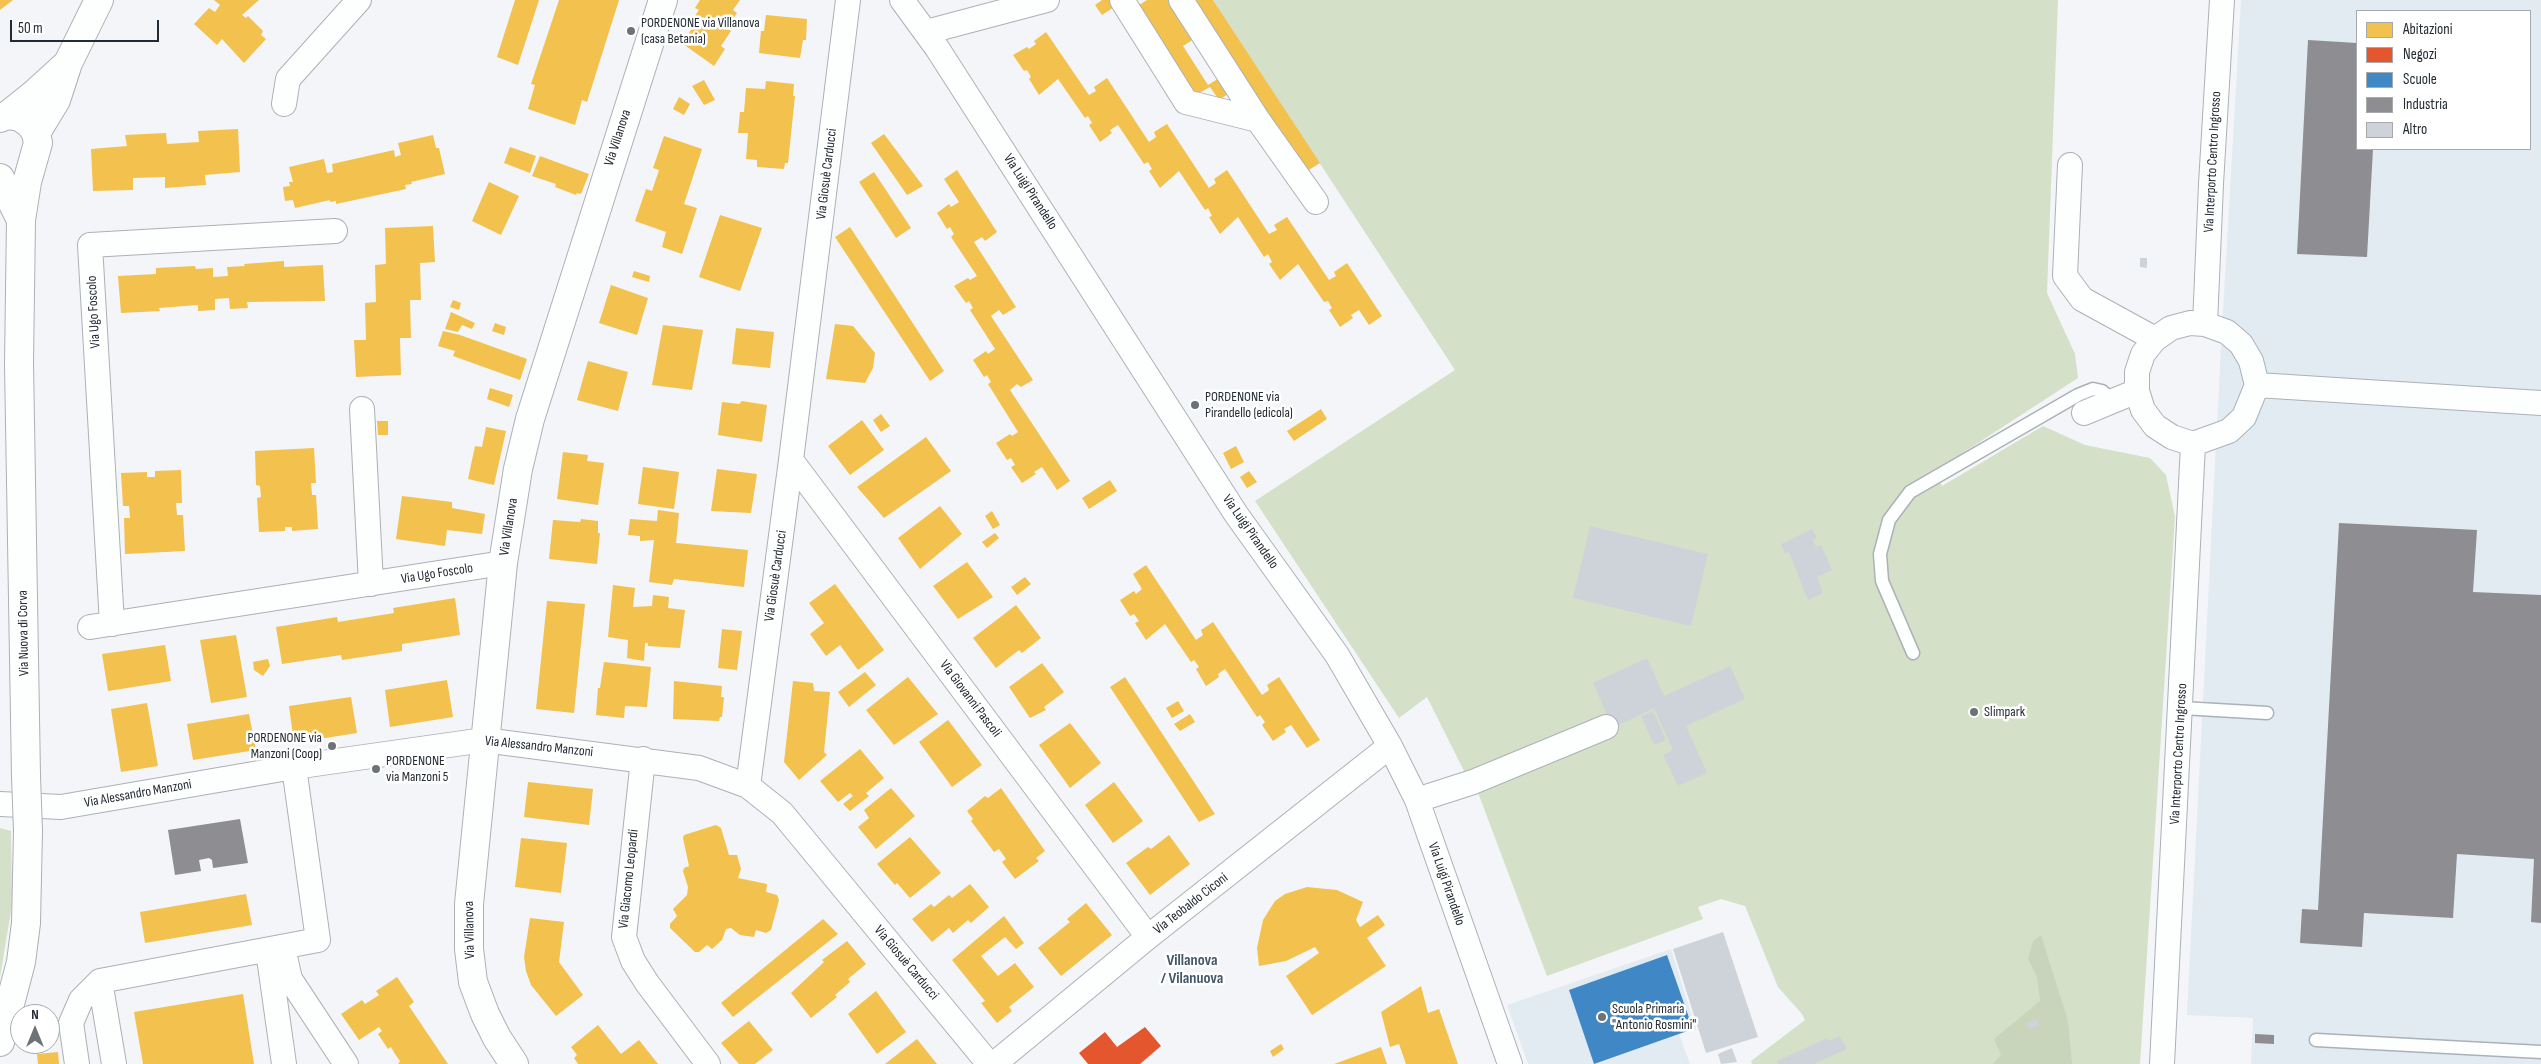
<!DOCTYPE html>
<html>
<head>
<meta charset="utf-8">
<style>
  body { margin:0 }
  #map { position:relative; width:2541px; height:1064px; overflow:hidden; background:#f3f5f8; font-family:"Sofia Sans Condensed",sans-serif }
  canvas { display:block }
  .legend { position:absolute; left:2356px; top:10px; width:175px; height:140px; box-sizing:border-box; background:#fff; border:1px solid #a7aaad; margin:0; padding:6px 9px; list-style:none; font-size:15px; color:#222b33 }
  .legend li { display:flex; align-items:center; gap:10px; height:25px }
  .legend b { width:25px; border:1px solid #a7aaad }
  .north { position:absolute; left:10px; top:1004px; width:50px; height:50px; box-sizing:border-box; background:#fff; border:1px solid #a7aaad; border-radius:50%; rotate:0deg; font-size:14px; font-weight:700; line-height:20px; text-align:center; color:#222b33 }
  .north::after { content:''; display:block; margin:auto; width:18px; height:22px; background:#6b7278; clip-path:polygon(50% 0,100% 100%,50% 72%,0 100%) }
  .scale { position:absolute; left:10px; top:20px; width:149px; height:22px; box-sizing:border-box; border:2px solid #222b33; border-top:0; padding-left:6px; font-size:15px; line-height:18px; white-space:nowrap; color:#222b33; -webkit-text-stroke:4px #fff; paint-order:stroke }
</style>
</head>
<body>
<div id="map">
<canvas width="2541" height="1064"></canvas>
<ul class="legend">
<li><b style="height:14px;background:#f2c14e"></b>Abitazioni</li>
<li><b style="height:14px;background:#e4572e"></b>Negozi</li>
<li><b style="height:14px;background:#3f88c5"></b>Scuole</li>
<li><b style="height:14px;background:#8d8d92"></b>Industria</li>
<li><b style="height:14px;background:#ced3d9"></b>Altro</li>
</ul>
<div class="north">N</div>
<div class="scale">50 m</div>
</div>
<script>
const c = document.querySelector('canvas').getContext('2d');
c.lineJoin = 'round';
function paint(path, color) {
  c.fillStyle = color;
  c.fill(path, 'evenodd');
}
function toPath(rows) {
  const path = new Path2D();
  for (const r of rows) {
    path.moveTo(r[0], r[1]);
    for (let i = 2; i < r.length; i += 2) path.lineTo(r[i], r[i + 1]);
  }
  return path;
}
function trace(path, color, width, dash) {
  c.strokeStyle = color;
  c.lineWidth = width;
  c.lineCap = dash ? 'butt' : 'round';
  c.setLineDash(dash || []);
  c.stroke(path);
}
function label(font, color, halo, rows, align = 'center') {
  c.font = font + ' "Sofia Sans Condensed",sans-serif';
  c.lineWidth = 5;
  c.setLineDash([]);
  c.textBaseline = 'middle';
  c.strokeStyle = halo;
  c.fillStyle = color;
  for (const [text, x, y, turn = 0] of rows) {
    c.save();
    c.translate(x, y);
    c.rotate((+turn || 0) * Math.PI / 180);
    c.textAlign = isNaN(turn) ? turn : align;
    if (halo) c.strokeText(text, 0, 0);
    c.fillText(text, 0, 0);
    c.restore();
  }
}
paint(toPath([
  [2241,0,2541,0,2541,1064,2251,1064,2253,1018,2187,1015,2221,347],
  [2357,11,2530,11,2530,149,2357,149],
  [1671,949,1696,1029,1679,1034,1690,1064,1528,1064,1507,1005]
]), '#e2eaf2');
paint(toPath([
  [1213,0,2058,0,2047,293,2075,354,2078,378,1935,471,1942,486,2043,426,2085,445,2150,458,2166,475,2175,517,2140,1064,1752,1064,1751,1061,1805,1020,1802,1014,1778,987,1745,906,1721,899,1698,907,1703,919,1547,976,1474,782,1464,771,1427,697,1399,718,1255,501,1455,370],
  [0,828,11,831,12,905,0,977]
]), '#d5e0c9');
paint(toPath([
  [2041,935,2068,1021,2072,1064,1993,1064,2001,1055,1994,1039,2040,1001,2037,977,2028,959,2033,941]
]), '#c9d5ba');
paint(toPath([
  [0,0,13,0,0,10],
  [214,0,259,0,242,15,246,18,248,16,263,31,261,35,266,39,244,63,222,39,217,45,194,24,209,8,215,12,220,5],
  [515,0,539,0,518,65,497,57],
  [559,0,619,0,587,102,582,100,575,125,528,109,535,85,531,84],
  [700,0,740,0,733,10,737,13,727,28,731,31,721,46,725,49,714,66,683,44,692,28,688,26,699,10,695,8],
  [1102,0,1113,0,1117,5,1102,15,1095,5],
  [1147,0,1174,0,1199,36,1183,46,1208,85,1224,75,1234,90,1219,100,1210,87,1194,96,1136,7],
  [1190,0,1213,0,1320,163,1304,173],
  [766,15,807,19,806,40,803,40,800,58,759,53,761,31,764,31],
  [1046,32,1089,95,1096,91,1094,87,1107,78,1149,142,1156,137,1154,132,1167,124,1209,188,1216,183,1214,179,1227,170,1269,234,1277,230,1274,225,1287,217,1329,280,1336,276,1334,272,1347,263,1382,316,1369,325,1359,310,1351,315,1353,318,1340,327,1329,310,1332,308,1328,301,1324,302,1298,264,1280,280,1269,264,1272,262,1268,254,1264,257,1238,217,1220,234,1209,217,1212,216,1208,208,1205,210,1179,171,1160,188,1149,171,1152,169,1148,162,1144,164,1118,125,1110,130,1112,133,1100,142,1089,125,1092,123,1088,116,1085,118,1058,79,1039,95,1029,79,1031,77,1027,70,1024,71,1013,55,1027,47,1029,49,1036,44,1034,41],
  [704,80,715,100,704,105,692,86],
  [766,81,794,84,793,96,795,96,788,163,785,163,784,169,757,167,757,160,746,159,748,133,738,133,740,112,744,112,746,88,765,89],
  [679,97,690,104,684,115,673,109],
  [238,129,240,172,205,175,206,185,165,188,165,177,133,178,133,190,93,191,91,149,127,146,125,135,166,133,167,144,199,142,198,131],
  [884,134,923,186,907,195,871,143],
  [433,135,436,148,439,148,445,174,411,182,412,184,405,185,406,189,336,204,336,201,330,202,330,200,295,208,293,200,285,201,283,187,290,186,289,182,293,182,289,167,324,159,327,173,333,172,332,164,394,150,395,157,401,155,398,143],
  [664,136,702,149,684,204,697,208,682,254,662,247,666,232,635,221,646,189,652,191,659,170,653,168],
  [510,147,536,156,530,173,504,163],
  [540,156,589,174,581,194,577,193,576,195,555,187,556,184,532,176],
  [957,170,997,232,985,241,982,237,974,242,1016,307,1003,315,999,310,991,316,1033,380,1021,387,1017,384,1010,390,1070,481,1057,490,1042,467,1034,472,1036,474,1022,483,1011,467,1015,465,1011,458,1007,460,996,443,1010,434,1012,436,1018,432,988,384,991,382,987,375,984,377,973,360,986,351,988,354,995,349,970,310,973,308,969,301,966,303,954,286,968,278,970,280,977,276,951,237,954,234,950,227,947,229,937,213,949,204,951,207,959,202,944,179],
  [874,172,911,228,896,238,859,182],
  [489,182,519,196,501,235,472,221],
  [720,215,762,228,740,291,699,277],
  [433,226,435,262,420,263,421,300,410,300,411,338,400,338,401,375,356,377,354,340,366,340,365,303,376,302,375,265,386,264,385,228],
  [850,227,944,371,930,381,835,237],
  [284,261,284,267,323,265,325,301,247,302,248,308,230,309,229,298,215,299,215,310,198,311,198,305,159,308,160,311,121,313,118,276,156,274,156,268,195,266,196,269,213,268,213,277,228,276,227,267,245,266,244,264],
  [634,271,650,276,649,282,632,277],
  [611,285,648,298,637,335,599,323],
  [453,300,461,303,459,310,450,307],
  [451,312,475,323,472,329,462,325,458,332,445,329],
  [495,323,506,327,504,335,492,331],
  [835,324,853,326,875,353,873,368,865,383,826,379],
  [663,325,703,330,692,390,652,385],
  [736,328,774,332,770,368,732,364],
  [443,331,460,335,527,359,520,380,453,356,455,351,438,346],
  [588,361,628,372,618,411,577,400],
  [490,388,513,395,509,407,487,399],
  [742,401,767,405,762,442,718,435,722,402,739,404],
  [1321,409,1327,419,1294,441,1287,431],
  [881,414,890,426,881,432,873,420],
  [862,420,884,450,850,475,828,446],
  [377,421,388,421,388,435,378,435],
  [486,427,506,431,494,485,468,479,475,446,482,447],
  [926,437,951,471,884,518,857,487],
  [1236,446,1244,462,1231,469,1223,453],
  [314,448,316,483,311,483,312,495,316,495,318,529,292,531,292,527,285,527,285,531,259,532,257,498,261,497,260,486,256,485,255,451],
  [563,452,588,455,587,461,604,463,598,505,557,499],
  [643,467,679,472,674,509,638,504],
  [717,469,757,474,751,513,711,511],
  [181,470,182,503,176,503,177,515,183,515,185,551,125,554,124,518,130,518,129,506,123,506,121,473,147,472,147,477,155,477,155,471],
  [1249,471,1257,482,1247,488,1240,477],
  [1110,480,1117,491,1089,509,1082,498],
  [402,496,452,502,452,508,485,514,482,534,447,530,445,546,396,539],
  [940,506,962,534,920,569,898,538],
  [658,510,679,513,676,543,748,550,744,587,674,579,672,585,649,582,654,540,640,541,640,536,628,535,630,519,657,521],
  [992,511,1000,525,993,529,985,516],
  [581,519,598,521,598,533,600,533,597,564,549,559,553,520,580,522],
  [995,533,999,538,987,548,982,542],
  [967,562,993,597,958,619,933,586],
  [1146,565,1196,640,1203,635,1201,630,1213,622,1262,695,1269,690,1267,685,1279,677,1320,740,1307,748,1291,725,1284,729,1286,732,1273,741,1262,725,1265,722,1260,715,1257,717,1225,669,1218,674,1219,677,1206,686,1196,669,1199,667,1194,660,1191,662,1165,624,1146,640,1135,623,1139,621,1134,614,1130,616,1120,600,1134,591,1136,594,1142,589,1133,574],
  [1025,577,1031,584,1017,595,1011,587],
  [835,584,884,650,858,670,840,645,826,656,810,634,824,623,809,603],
  [613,585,635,588,633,607,652,606,653,595,669,597,668,608,685,610,680,648,648,646,648,643,645,643,644,661,627,658,628,640,608,637],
  [455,598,460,635,402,644,402,651,342,660,341,655,282,664,276,627,337,617,338,622,394,613,393,608],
  [547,601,585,604,574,713,536,709],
  [1016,605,1041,638,1022,653,1019,650,996,668,973,638],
  [722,629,742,631,737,670,718,668],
  [236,635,247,697,211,703,200,640],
  [165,645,171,681,108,691,102,654],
  [268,659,270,666,263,676,254,670,253,662],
  [604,662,651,667,647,707,625,706,624,718,596,715,598,688,600,688],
  [1042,663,1064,692,1044,707,1046,710,1030,718,1009,687],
  [865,672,876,685,849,707,838,692],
  [908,677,938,714,894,745,866,710],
  [1125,677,1215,814,1199,822,1110,687],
  [447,680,453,717,390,727,385,690],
  [674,681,722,686,721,697,724,697,722,717,720,717,719,721,673,719],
  [793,681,813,683,814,691,830,692,824,752,827,755,799,780,784,762],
  [351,697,357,733,294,743,289,706],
  [1178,701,1184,711,1172,718,1166,708],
  [147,703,158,766,121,772,111,709],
  [249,714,256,750,193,760,187,724],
  [1190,714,1195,722,1180,731,1174,724],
  [948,720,982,765,952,787,919,742],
  [1070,723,1101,763,1070,788,1039,745],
  [860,749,884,778,866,793,869,796,850,811,843,804,853,796,850,793,838,802,820,781],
  [528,782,593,789,589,825,524,817],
  [1114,782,1143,821,1113,843,1085,805],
  [891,788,915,816,876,849,858,827,869,818,864,810],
  [1001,788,1045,851,1036,858,1039,861,1015,879,1002,862,1006,859,999,849,994,852,971,821,973,819,967,811,985,796,988,798],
  [716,825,721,828,729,855,737,855,741,869,738,878,767,884,766,892,777,895,779,900,771,930,766,933,756,930,754,937,740,935,731,928,726,929,722,940,712,949,707,945,699,952,695,952,670,928,670,924,677,916,673,909,687,895,688,887,683,871,684,868,689,866,683,838,684,835],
  [1169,835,1190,864,1150,895,1126,863,1148,847,1151,849],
  [910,837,941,873,910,898,897,883,895,885,877,864],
  [521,838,567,843,561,893,515,887],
  [970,884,989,907,971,923,968,920,953,933,949,928,932,942,912,919,931,904,934,907,949,895,952,898],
  [1307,887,1337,890,1363,902,1356,920,1360,927,1378,915,1385,925,1367,938,1386,966,1312,1015,1286,976,1319,953,1315,947,1286,961,1259,966,1257,948,1263,920,1275,901,1285,894],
  [246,894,252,925,145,943,140,912],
  [1086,903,1112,935,1061,976,1038,948,1070,922,1067,919],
  [1004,916,1024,943,1016,949,1005,937,981,956,998,976,1015,963,1034,987,1009,1007,1012,1011,997,1023,981,1003,985,1001,952,960],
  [530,918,564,922,559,962,583,995,556,1016,531,985,526,971,524,957],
  [823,919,838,934,733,1017,721,1003],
  [847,941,866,964,848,979,850,982,835,995,837,997,811,1018,791,993,824,962,822,960],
  [397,977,414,1002,409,1006,448,1064,398,1064,400,1061,395,1054,391,1047,388,1049,378,1034,382,1031,379,1027,359,1040,341,1014,362,1000,365,1004,379,995,376,991],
  [1421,986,1428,1013,1439,1009,1458,1064,1406,1064,1399,1044,1390,1047,1381,1012],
  [876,991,906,1032,877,1054,848,1014],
  [243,994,254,1064,143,1064,134,1012],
  [749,1021,773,1050,755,1064,739,1064,721,1043],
  [598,1025,621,1054,639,1040,658,1064,578,1064,574,1058,577,1055,571,1047],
  [917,1039,937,1064,885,1064],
  [1281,1044,1284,1049,1273,1057,1270,1051],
  [1381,1047,1387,1064,1334,1064],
  [58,1052,59,1064,38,1064,37,1054]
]), '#f2c14e');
paint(toPath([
  [1145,1027,1161,1046,1140,1064,1088,1064,1079,1053,1105,1032,1117,1047]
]), '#e4572e');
paint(toPath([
  [1667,955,1693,1029,1594,1064,1569,990]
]), '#3f88c5');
paint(toPath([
  [2308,40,2357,43,2357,149,2373,149,2367,257,2297,254],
  [2339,523,2477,530,2473,592,2541,595,2541,923,2531,922,2534,859,2457,854,2453,918,2364,913,2362,947,2300,943,2302,909,2318,910],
  [240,819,248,863,213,868,212,860,209,858,199,860,201,871,175,875,168,830],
  [2255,1034,2274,1035,2274,1044,2255,1043]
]), '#8d8d92');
paint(toPath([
  [2140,258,2147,258,2147,268,2140,267],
  [1590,526,1708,554,1691,626,1573,598],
  [1812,529,1817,538,1813,540,1816,547,1821,545,1832,570,1817,577,1823,593,1808,600,1789,552,1785,553,1781,544],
  [1647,658,1664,696,1730,666,1745,699,1686,726,1707,773,1678,786,1663,755,1673,750,1654,708,1613,728,1593,683],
  [1653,711,1666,740,1654,745,1641,716],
  [1723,932,1758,1037,1706,1053,1673,949],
  [2037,1019,2039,1026,2029,1029,2026,1023],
  [1840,1036,1847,1049,1814,1064,1778,1064,1777,1061,1827,1038,1829,1041],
  [1732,1048,1737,1062,1721,1064,1718,1054]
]), '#ced3d9');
const service = toPath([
  [1913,653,1882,581,1880,554,1889,520,1910,492,2078,395,2093,389,2102,391,2114,401],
  [2182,708,2267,713],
  [2316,1040,2541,1052]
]);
const minor = toPath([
  [902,0,937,48,1236,514,1337,655,1390,746,1417,800,1510,1064],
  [1122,0,1186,102,1258,120,1316,202],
  [1181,0,1258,120],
  [926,32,1047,0],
  [284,104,288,79,359,0],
  [2070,165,2065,276,2082,299,2155,339],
  [2190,323,2205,324,2227,332,2241,344,2251,361,2257,385,2244,417,2229,431,2193,444,2172,437,2155,426,2143,410,2137,391,2137,372,2143,354,2155,339,2171,328,2190,323],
  [2205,324,2211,184,2222,0],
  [2257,385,2541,403],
  [362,409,371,584],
  [2084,413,2137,391],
  [791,460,1148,937],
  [112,624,90,245,335,231],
  [90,627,503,563],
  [643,759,624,937,633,961,647,983,708,1064],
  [748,786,791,460,848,0],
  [1417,800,1473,782,1606,727],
  [0,804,61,807,294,767,484,740,699,768,748,786,782,813,989,1064],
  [283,948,290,979,346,1064],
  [268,951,284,1064],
  [77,1064,71,1023,81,1000,100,981],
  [114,1064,100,981,318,940,294,767],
  [994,1064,1148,937,1390,746],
  [2162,1064,2193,444]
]);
const tertiary = toPath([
  [514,1064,497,1038,485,1014,473,982,469,949,469,904,503,563,518,469,530,419,663,0]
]);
const secondary = toPath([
  [8,115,20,117,30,124,36,133,38,143,27,182,21,220,19,363,26,776],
  [0,118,8,115,33,95,67,64],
  [36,133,56,100,68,63,99,0],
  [0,178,21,220],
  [0,1042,21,962,26,923,28,831]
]);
trace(service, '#acb1b7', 15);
trace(minor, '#acb1b7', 26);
trace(tertiary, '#acb1b7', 30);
trace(secondary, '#acb1b7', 30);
trace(service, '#fdfefe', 12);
trace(minor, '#fdfefe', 24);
trace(tertiary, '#fdfefe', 28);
trace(secondary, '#fdfefe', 28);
const secondaryBridge = toPath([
  [26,776,28,831]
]);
trace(secondaryBridge, '#acb1b7', 30, []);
trace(secondaryBridge, '#fdfefe', 28);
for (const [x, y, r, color] of [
  [631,31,5,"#6b7278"],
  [1195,405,5,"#6b7278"],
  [1974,712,5,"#6b7278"],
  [332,746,5,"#6b7278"],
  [376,769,5,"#6b7278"],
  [1602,1017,5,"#6b7278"]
]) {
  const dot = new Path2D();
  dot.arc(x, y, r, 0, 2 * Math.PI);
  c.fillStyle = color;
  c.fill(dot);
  trace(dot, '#fff', 2);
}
label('14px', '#222b33', '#fff', [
  ["PORDENONE via Villanova",641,23],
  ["(casa Betania)",641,39],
  ["PORDENONE via",1205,397],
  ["Pirandello (edicola)",1205,413],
  ["Slimpark",1984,712],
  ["PORDENONE via",322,738,"right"],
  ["Manzoni (Coop)",322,754,"right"],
  ["PORDENONE",386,761],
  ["via Manzoni 5",386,777],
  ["Scuola Primaria",1612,1009],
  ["\"Antonio Rosmini\"",1612,1025]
], 'left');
label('14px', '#222b33', '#fff', [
  ["Via Villanova",618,138,-72],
  ["Via Interporto Centro Ingrosso",2213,162,-87],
  ["Via Giosuè Carducci",827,174,-83],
  ["Via Luigi Pirandello",1030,192,57],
  ["Via Ugo Foscolo",94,312,-93],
  ["Via Villanova",509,527,-81],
  ["Via Luigi Pirandello",1250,532,55],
  ["Via Ugo Foscolo",437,574,-9],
  ["Via Giosuè Carducci",776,576,-82],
  ["Via Nuova di Corva",24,633,-91],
  ["Via Giovanni Pascoli",970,699,53],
  ["Via Alessandro Manzoni",539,747,6],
  ["Via Interporto Centro Ingrosso",2179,754,-87],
  ["Via Alessandro Manzoni",138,794,-10],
  ["Via Giacomo Leopardi",629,879,-84],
  ["Via Luigi Pirandello",1446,884,71],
  ["Via Teobaldo Ciconi",1191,904,-38],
  ["Via Villanova",470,930,-91],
  ["Via Giosuè Carducci",906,963,50]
]);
label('bold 16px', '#44586c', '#fff', [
  ["Villanova",1192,961],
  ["/ Vilanuova",1192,979]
]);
</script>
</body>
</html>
